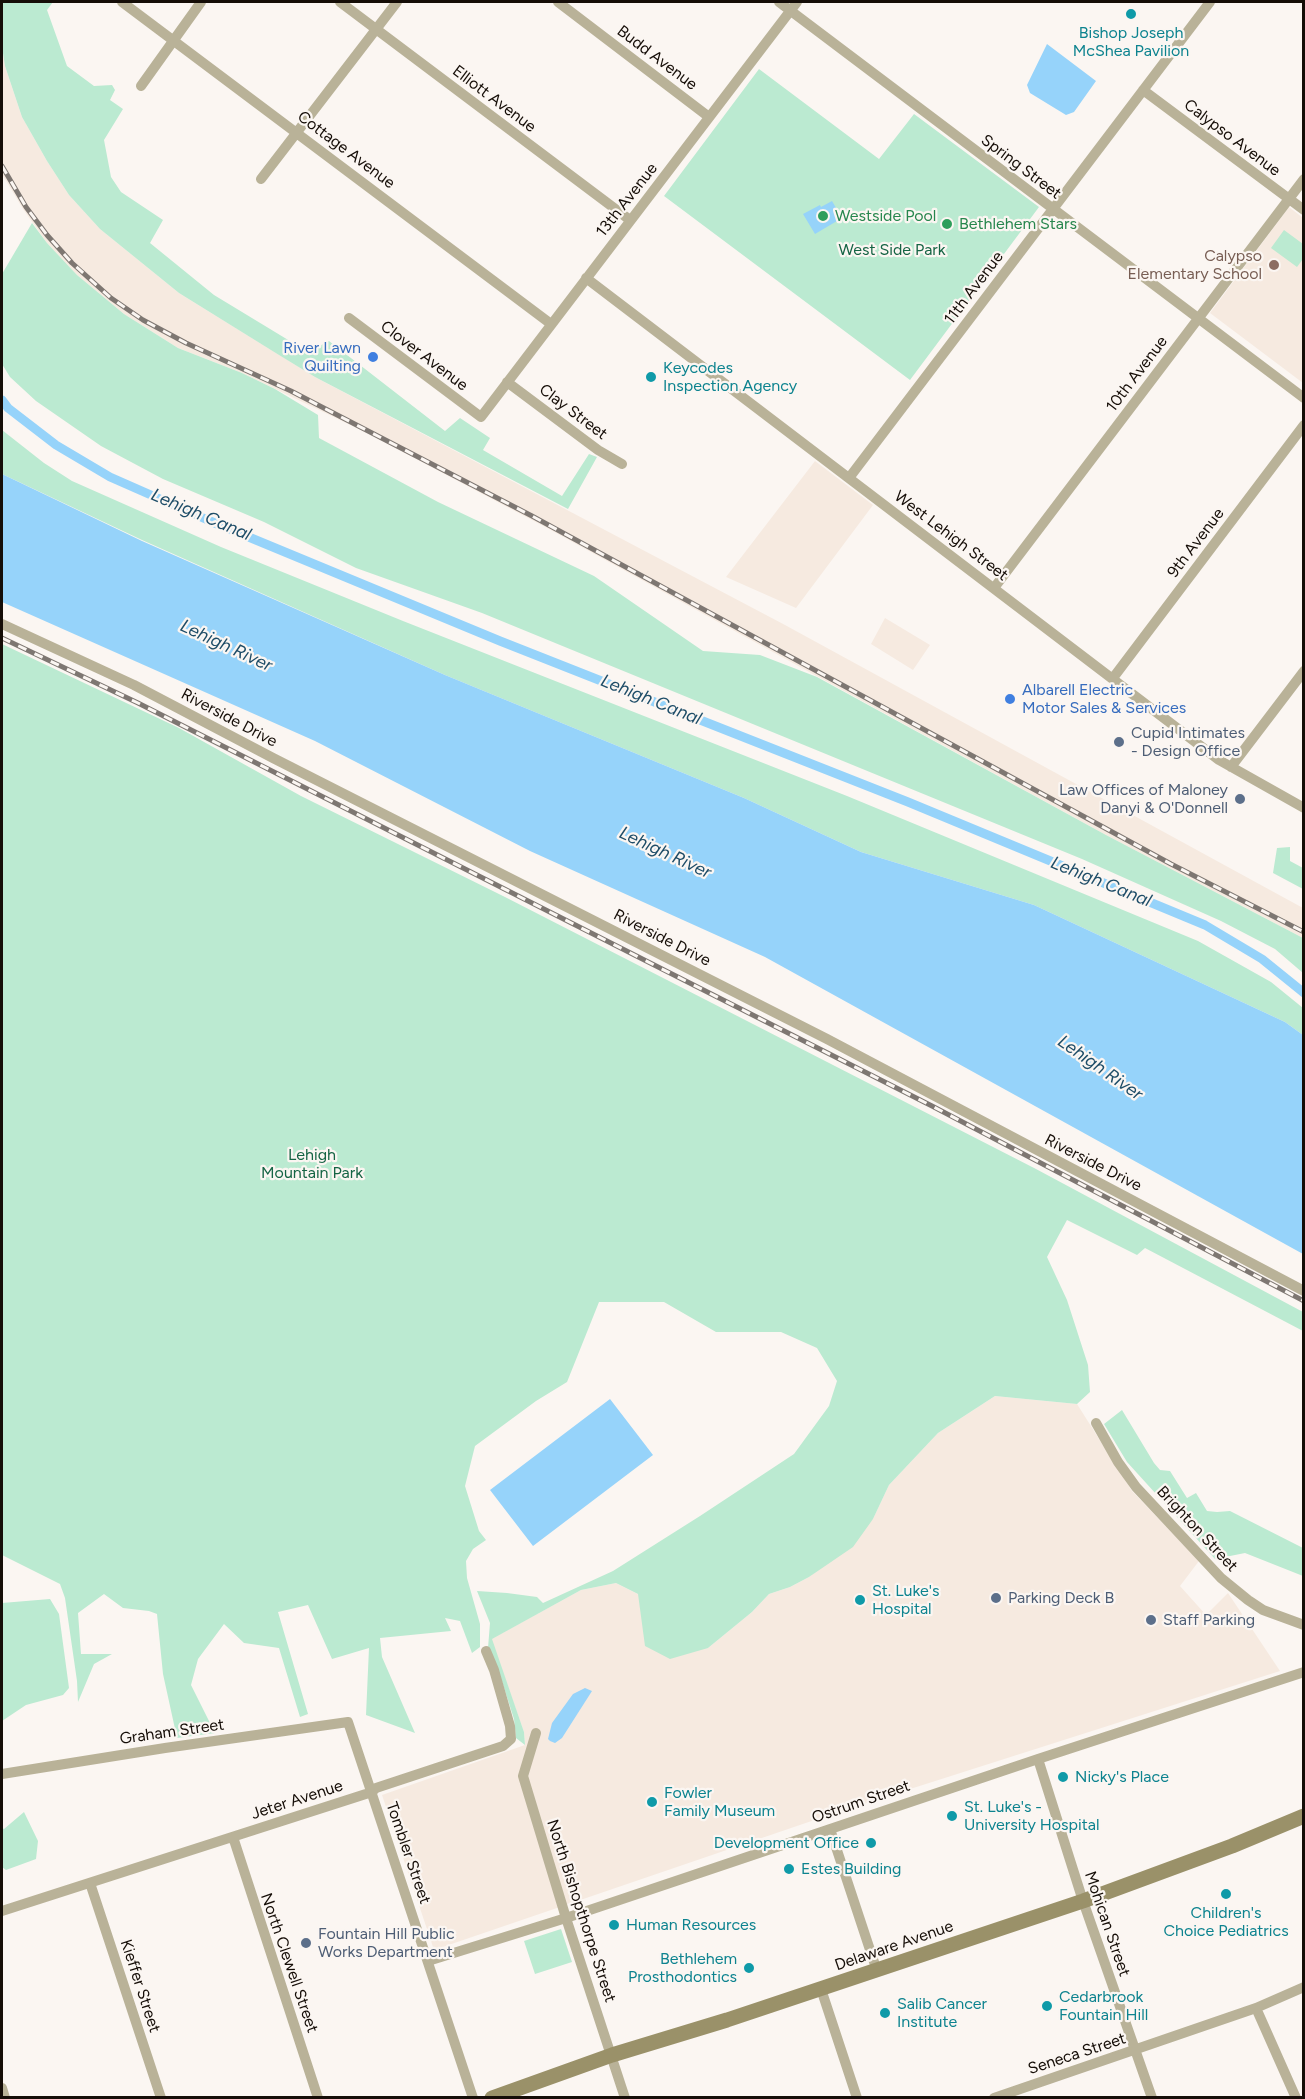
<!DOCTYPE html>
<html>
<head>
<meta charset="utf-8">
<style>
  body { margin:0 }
  #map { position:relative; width:1305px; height:2099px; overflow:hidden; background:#fbf6f2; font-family:Figtree,sans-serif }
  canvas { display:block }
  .frame { position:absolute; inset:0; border:3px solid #150d07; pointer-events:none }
</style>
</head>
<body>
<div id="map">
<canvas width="1305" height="2099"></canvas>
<div class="frame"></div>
</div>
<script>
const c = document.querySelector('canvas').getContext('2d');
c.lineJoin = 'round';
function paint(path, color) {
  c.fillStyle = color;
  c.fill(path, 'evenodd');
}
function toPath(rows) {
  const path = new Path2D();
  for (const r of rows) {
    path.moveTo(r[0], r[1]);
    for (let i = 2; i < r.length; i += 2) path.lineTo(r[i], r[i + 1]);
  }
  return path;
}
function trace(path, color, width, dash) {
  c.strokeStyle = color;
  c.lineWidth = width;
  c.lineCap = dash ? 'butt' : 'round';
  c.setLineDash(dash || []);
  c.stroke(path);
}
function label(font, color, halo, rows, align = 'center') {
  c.font = font + ' Figtree,sans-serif';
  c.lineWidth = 4.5;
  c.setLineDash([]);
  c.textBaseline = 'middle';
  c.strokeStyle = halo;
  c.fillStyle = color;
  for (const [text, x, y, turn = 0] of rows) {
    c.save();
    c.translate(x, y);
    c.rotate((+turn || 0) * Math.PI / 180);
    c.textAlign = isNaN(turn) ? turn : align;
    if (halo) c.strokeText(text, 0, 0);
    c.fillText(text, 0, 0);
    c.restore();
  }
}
paint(toPath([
  [2,47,5,66,22,117,47,161,69,195,100,229,179,293,315,377,785,625,1303,908,1303,938,1106,835,549,529,365,432,242,373,178,348,124,314,77,275,47,243,23,209,2,174],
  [1289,207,1303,218,1303,383,1210,313],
  [815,461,873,505,796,608,726,577],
  [885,618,930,645,913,670,871,644],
  [995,1396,1077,1404,1132,1491,1199,1561,1180,1586,1206,1615,1228,1593,1280,1671,835,1813,434,1950,382,1795,525,1745,524,1732,491,1639,581,1590,616,1583,638,1594,708,1648,752,1612,769,1594,790,1587,809,1577,828,1562,873,1519,889,1485,938,1433]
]), '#f6eae0');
paint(toPath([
  [2,2,53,2,47,10,67,66,94,86,112,85,115,90,110,100,123,109,104,140,111,177,121,192,163,220,150,243,214,295,308,352,329,341,445,431,460,418,490,438,483,450,562,496,589,454,597,457,568,509,315,377,279,355,179,293,100,229,69,195,47,161,22,117,5,66,2,47],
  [759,69,879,159,914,114,1039,207,910,380,664,196],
  [32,223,47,243,77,275,124,314,178,348,242,373,275,389,318,415,319,438,438,502,594,576,703,651,760,655,817,677,1106,835,1303,938,1303,973,1275,949,1221,921,1082,859,482,613,356,568,264,522,163,479,101,446,36,401,10,377,2,364,2,274],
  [1284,230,1303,244,1303,259,1297,267,1271,248],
  [2,430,44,463,72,481,221,547,403,621,847,796,1198,941,1271,982,1303,1008,1303,1035,1285,1022,1034,905,861,852,744,798,445,675,142,540,2,474],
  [2,644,179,728,301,796,505,897,1036,1169,1303,1312,1303,1331,1145,1248,1137,1255,1067,1220,1047,1257,1067,1300,1088,1365,1090,1392,1077,1404,995,1396,938,1433,889,1485,873,1519,853,1547,809,1577,790,1587,769,1594,752,1612,708,1648,670,1659,645,1646,638,1594,616,1583,581,1590,492,1639,524,1732,525,1745,516,1738,514,1719,498,1669,488,1648,490,1623,477,1591,507,1593,537,1597,543,1603,613,1571,700,1516,794,1454,829,1406,837,1381,817,1348,781,1332,716,1332,664,1302,599,1302,567,1382,536,1401,475,1446,465,1486,479,1531,486,1540,473,1549,466,1561,467,1578,480,1624,480,1647,472,1653,460,1621,445,1618,451,1631,380,1638,382,1657,415,1733,366,1715,369,1648,332,1659,308,1605,278,1612,308,1714,300,1717,279,1648,244,1643,224,1624,198,1659,191,1685,215,1733,177,1738,163,1674,157,1614,149,1611,123,1608,104,1594,78,1613,81,1654,112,1654,94,1664,78,1702,77,1681,65,1598,60,1584,2,1555],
  [1290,847,1290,861,1303,868,1303,889,1273,873,1277,848],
  [1122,1410,1154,1463,1160,1470,1170,1471,1187,1498,1196,1493,1207,1511,1217,1512,1230,1511,1303,1548,1303,1576,1245,1553,1215,1559,1127,1462,1104,1424],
  [50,1599,59,1614,69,1688,63,1695,26,1705,2,1721,2,1603],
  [24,1812,38,1841,36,1859,6,1870,2,1867,2,1828,4,1829],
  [561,1929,572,1962,535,1974,524,1941]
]), '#bbead1');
paint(toPath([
  [1047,44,1096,81,1074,112,1066,115,1030,93,1027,85],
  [832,201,842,218,815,234,803,214,820,205,821,207],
  [2,474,142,541,445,675,744,798,861,852,1034,905,1285,1022,1303,1035,1303,1254,765,957,530,851,315,741,2,602],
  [610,1399,653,1455,533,1546,490,1490],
  [585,1688,592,1691,562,1738,555,1743,550,1741,548,1739,552,1723,573,1694]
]), '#96d3fa');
trace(toPath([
  [2,400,8,408,56,445,110,477,210,521,500,641,908,802,1205,925,1262,959,1304,993]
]), '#96d3fa', 9);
trace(toPath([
  [122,2,551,324],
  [340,2,630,220],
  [558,2,709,117],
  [779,2,1304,398],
  [141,86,201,2],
  [1143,90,1304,210],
  [261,179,397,2],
  [586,278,1219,760,1304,808],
  [349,318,481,417,797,2],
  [507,382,598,450,622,464],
  [849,478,1210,2],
  [994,588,1304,179],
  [2,624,134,685,273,758,827,1039,1304,1291],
  [1113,678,1304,425],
  [1231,767,1304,671],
  [1096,1423,1118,1462,1136,1487,1221,1578,1248,1600,1263,1610,1304,1625],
  [536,1733,523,1776,566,1918,625,2098],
  [1038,1759,1083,1901,1152,2098],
  [2,1774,165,1748,348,1722,473,2098],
  [830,1829,877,1971],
  [233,1837,318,2098],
  [90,1883,161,2098],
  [2,1911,372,1792,376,1788,503,1746,511,1739,510,1726,494,1670,486,1651],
  [428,1961,566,1918,1038,1759,1304,1672],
  [821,1989,857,2098],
  [1256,2008,1296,2098],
  [2,2088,5,2098],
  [994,2098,1256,2008,1304,1987]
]), '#b9b298', 10);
trace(toPath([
  [492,2098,612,2055,727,2020,1083,1901,1232,1846,1304,1816]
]), '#9a9169', 15);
const rail = toPath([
  [2,166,26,207,47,235,72,263,111,298,143,320,186,343,291,391,532,516,1171,864,1304,932],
  [2,638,138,703,932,1106,1304,1301]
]);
trace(rail, '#7e7772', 5);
trace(rail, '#fbf6f2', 3, [9]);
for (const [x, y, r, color] of [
  [1131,14,6,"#0f9aa8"],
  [823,216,6,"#2e9e5b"],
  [947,224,6,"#2e9e5b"],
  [1274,265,6,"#8d6e63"],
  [373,357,6,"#3f7fe0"],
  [651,377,6,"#0f9aa8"],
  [1010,699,6,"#3f7fe0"],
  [1119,742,6,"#5c6f8a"],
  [1240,799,6,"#5c6f8a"],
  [996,1598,6,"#5c6f8a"],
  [860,1600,6,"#0f9aa8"],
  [1151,1620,6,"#5c6f8a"],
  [1063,1777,6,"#0f9aa8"],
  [652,1802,6,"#0f9aa8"],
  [952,1816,6,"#0f9aa8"],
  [871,1843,6,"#0f9aa8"],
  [789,1869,6,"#0f9aa8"],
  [1226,1894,6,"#0f9aa8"],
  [614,1925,6,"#0f9aa8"],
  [306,1943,6,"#5c6f8a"],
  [749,1968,6,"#0f9aa8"],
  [1047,2006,6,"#0f9aa8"],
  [885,2013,6,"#0f9aa8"]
]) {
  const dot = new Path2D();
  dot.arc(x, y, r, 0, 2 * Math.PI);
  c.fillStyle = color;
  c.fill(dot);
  trace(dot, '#fbf6f2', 2);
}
label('16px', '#0d838f', '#fbf6f2', [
  ["Bishop Joseph",1131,33,"center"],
  ["McShea Pavilion",1131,51,"center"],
  ["Keycodes",663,368],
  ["Inspection Agency",663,386],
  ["St. Luke's",872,1591],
  ["Hospital",872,1609],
  ["Nicky's Place",1075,1777],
  ["Fowler",664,1793],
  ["Family Museum",664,1811],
  ["St. Luke's -",964,1807],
  ["University Hospital",964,1825],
  ["Development Office",859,1843,"right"],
  ["Estes Building",801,1869],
  ["Children's",1226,1913,"center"],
  ["Choice Pediatrics",1226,1931,"center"],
  ["Human Resources",626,1925],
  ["Bethlehem",737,1959,"right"],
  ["Prosthodontics",737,1977,"right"],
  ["Cedarbrook",1059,1997],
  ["Fountain Hill",1059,2015],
  ["Salib Cancer",897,2004],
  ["Institute",897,2022]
], 'left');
label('16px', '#150d07', '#fbf6f2', [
  ["Budd Avenue",657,58,37],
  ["Elliott Avenue",494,99,37],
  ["Calypso Avenue",1232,138,37],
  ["Cottage Avenue",346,150,37],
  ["Spring Street",1021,167,37],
  ["13th Avenue",627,200,-52],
  ["11th Avenue",974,288,-53],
  ["Clover Avenue",424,356,37],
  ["10th Avenue",1137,374,-53],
  ["Clay Street",573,412,37],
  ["West Lehigh Street",951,536,37],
  ["9th Avenue",1196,543,-53],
  ["Riverside Drive",229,718,28],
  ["Riverside Drive",662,938,27],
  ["Riverside Drive",1093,1163,27],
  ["Brighton Street",1197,1529,47],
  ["Graham Street",172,1732,-8],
  ["Jeter Avenue",297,1800,-18],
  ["Ostrum Street",861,1802,-19],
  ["Tombler Street",408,1853,71],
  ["North Bishopthorpe Street",581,1911,72],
  ["Mohican Street",1107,1924,71],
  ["Delaware Avenue",894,1946,-19],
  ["North Clewell Street",289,1963,71],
  ["Kieffer Street",140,1986,72],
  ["Seneca Street",1077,2054,-18]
]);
label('16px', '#27864d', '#fbf6f2', [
  ["Westside Pool",835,216],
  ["Bethlehem Stars",959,224]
], 'left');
label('16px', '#156444', '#fbf6f2', [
  ["West Side Park",892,250],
  ["Lehigh",312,1155],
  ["Mountain Park",312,1173]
]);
label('16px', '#785e54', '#fbf6f2', [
  ["Calypso",1262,256],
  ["Elementary School",1262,274]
], 'right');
label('16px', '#366cbe', '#fbf6f2', [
  ["River Lawn",361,348],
  ["Quilting",361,366],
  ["Albarell Electric",1022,690,"left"],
  ["Motor Sales & Services",1022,708,"left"]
], 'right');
label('16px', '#4e5e75', '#fbf6f2', [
  ["Cupid Intimates",1131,733],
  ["- Design Office",1131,751],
  ["Law Offices of Maloney",1228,790,"right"],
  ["Danyi & O'Donnell",1228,808,"right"],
  ["Parking Deck B",1008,1598],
  ["Staff Parking",1163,1620],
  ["Fountain Hill Public",318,1934],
  ["Works Department",318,1952]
], 'left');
label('italic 18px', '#1e4d68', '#fbf6f2', [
  ["Lehigh Canal",201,515,23],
  ["Lehigh River",226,646,25],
  ["Lehigh Canal",651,700,22],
  ["Lehigh River",665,853,25],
  ["Lehigh Canal",1101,882,22],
  ["Lehigh River",1100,1068,35]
]);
</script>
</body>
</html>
